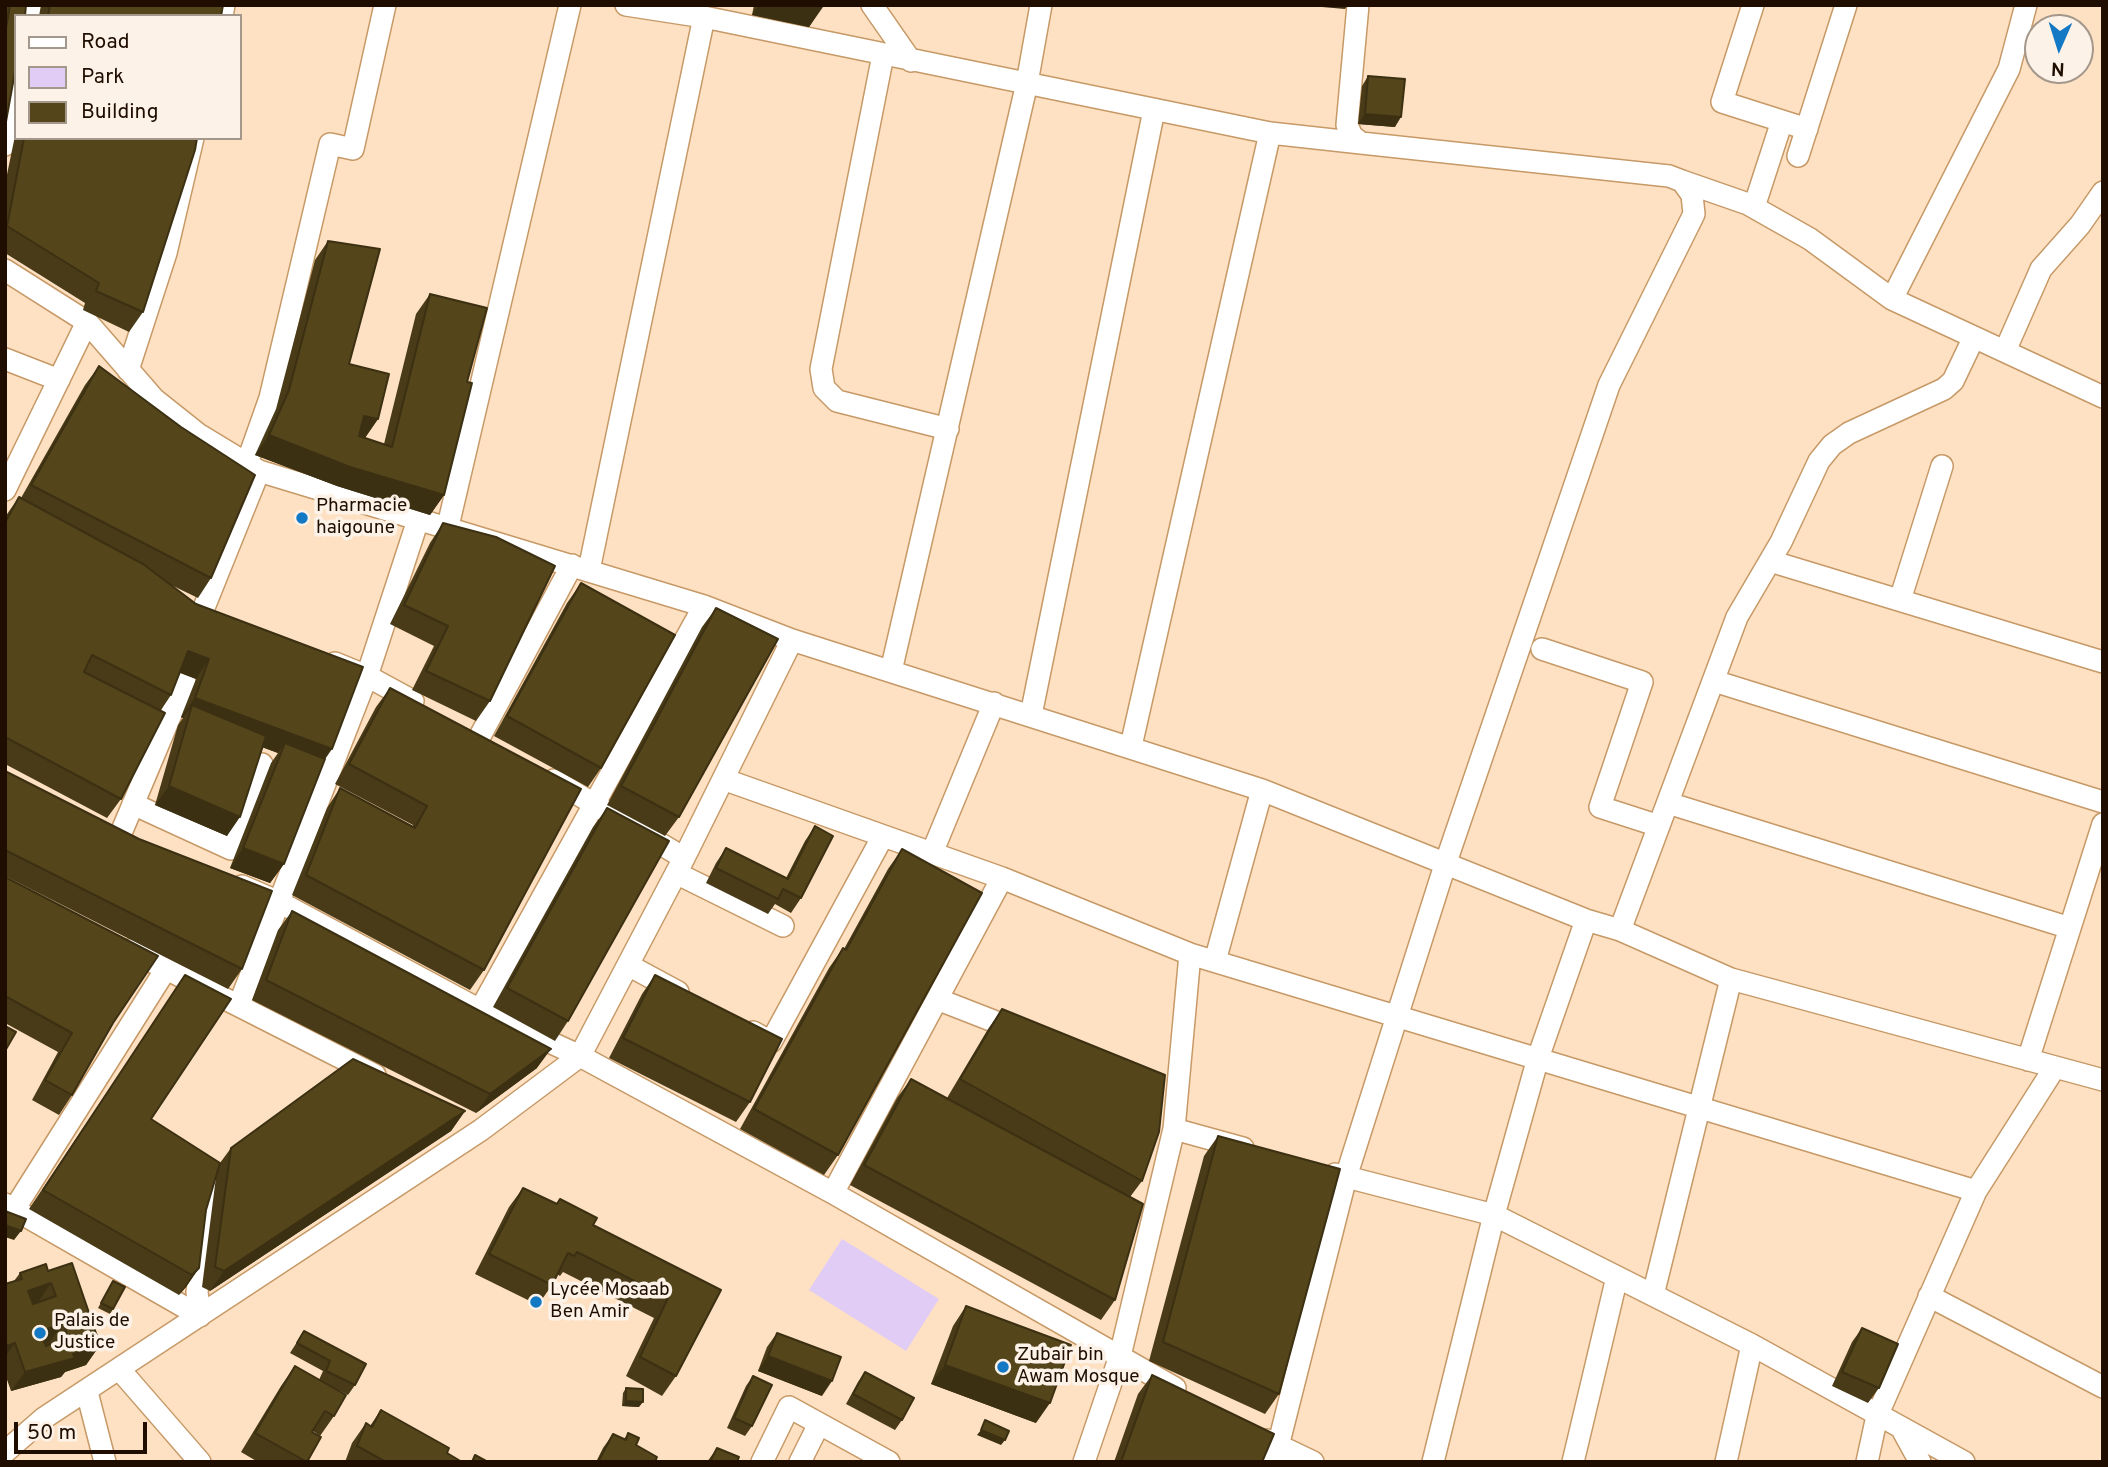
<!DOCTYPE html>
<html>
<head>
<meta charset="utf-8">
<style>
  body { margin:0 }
  #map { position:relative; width:2108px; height:1467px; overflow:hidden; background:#fee1c3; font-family:Overpass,sans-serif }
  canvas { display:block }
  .frame { position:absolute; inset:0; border:7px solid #1f0e00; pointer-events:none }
  .legend { position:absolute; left:14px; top:14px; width:228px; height:126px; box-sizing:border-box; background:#fcf2e8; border:2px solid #a4978b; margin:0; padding:9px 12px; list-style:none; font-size:21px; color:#1f0e00 }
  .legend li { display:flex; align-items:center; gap:14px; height:35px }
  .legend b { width:35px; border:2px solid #a4978b }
  .north { position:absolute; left:2024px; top:14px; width:70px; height:70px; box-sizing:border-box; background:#fcf2e8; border:2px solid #a4978b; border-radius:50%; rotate:183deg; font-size:19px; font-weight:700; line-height:28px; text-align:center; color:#1f0e00 }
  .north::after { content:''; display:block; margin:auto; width:24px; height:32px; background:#1479c4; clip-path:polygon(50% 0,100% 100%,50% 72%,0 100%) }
  .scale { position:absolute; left:14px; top:1422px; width:133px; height:32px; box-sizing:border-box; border:4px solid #1f0e00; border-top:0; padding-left:9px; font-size:21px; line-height:24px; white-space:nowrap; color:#1f0e00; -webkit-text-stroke:5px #fcf2e8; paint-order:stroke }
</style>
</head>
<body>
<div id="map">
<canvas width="2108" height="1467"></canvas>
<div class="frame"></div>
<ul class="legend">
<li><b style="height:9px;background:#fff"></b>Road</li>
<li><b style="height:19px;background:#e1ccf6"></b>Park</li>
<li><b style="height:19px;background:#55451b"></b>Building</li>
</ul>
<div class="north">N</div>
<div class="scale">50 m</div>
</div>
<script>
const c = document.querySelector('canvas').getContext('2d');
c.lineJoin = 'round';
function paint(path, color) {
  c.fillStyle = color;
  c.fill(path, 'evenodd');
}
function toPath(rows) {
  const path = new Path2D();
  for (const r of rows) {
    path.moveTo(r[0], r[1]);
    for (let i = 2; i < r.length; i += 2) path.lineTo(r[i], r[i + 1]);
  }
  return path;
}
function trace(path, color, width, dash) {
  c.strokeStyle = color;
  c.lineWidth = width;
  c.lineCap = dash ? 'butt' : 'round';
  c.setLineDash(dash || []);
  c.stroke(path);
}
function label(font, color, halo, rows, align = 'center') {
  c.font = font + ' Overpass,sans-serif';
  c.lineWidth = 7;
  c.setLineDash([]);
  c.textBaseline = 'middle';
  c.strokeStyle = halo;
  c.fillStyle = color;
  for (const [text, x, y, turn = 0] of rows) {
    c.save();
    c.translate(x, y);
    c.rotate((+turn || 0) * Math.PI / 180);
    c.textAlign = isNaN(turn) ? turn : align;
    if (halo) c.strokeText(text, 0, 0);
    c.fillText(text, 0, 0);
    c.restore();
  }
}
paint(toPath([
  [842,1239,939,1299,906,1351,809,1290]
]), '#e1ccf6');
const minor = toPath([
  [626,5,704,17,1270,133,1361,143],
  [872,5,911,61],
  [1753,5,1722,102,1807,129],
  [30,16,33,5],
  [222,16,224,5],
  [883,55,821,369,824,388,837,401,948,429],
  [5,145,16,91],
  [1798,156,1846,5],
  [1682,181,1748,204,1810,239,1892,299,2103,397],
  [1754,207,1782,121],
  [5,270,87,322,154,399,198,434,259,471,704,606,792,640,1262,790,1586,920,1620,930,1731,979,2103,1080],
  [1892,299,2009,69,2026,5],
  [2005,351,2041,269,2080,225,2103,192],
  [5,359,59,380],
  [128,370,166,253,193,138],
  [247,463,270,398,330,144,353,149,385,5],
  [5,490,87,322],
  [448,526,570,5],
  [1770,561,2103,662],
  [589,570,704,17],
  [1900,600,1942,466],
  [203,610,259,471],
  [1542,649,1642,682,1600,807,1659,826],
  [335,663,367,676,413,701],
  [891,671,1027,83,1041,5],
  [1714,681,2103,802],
  [1031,715,1154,110],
  [479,738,572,565],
  [1131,746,1270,133],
  [723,779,1002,878,1190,954,1174,1129,1120,1356,1084,1462],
  [554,780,684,858],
  [1668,803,2070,928],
  [133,804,231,849,262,764],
  [121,833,185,681],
  [932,853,994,703],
  [676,873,783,926],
  [242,886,279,902,480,1010,580,1056,833,1193,1175,1388],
  [1620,930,1737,617,1781,542,1819,461,1832,445,1849,433,1944,389,1953,381,1974,337],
  [129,950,375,1075],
  [1190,954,1976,1191],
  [1215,961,1262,790],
  [628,965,678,992],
  [937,999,1019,1031],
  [239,1005,367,676,418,520],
  [480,1010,704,606],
  [753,1032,771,1042,883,836],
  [2028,1060,2103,824],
  [1174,1129,1243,1148],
  [1335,1174,1494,1215,1752,1345,1964,1462],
  [833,1193,1002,878],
  [5,1204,200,1316],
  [15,1208,166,969],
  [1653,1295,1731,979],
  [1929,1296,2103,1387],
  [200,1316,197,1292,212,1176],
  [120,1370,200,1462],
  [87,1392,105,1462],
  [1903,1431,1920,1462],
  [1267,1440,1313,1462],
  [5,1452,44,1418,481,1130,580,1056,684,858,792,640],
  [762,1462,789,1407,889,1462],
  [800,1462,819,1424],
  [1274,1462,1346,1177,1446,862,1609,385,1694,214,1692,195,1682,181,1669,176,1361,143,1352,136,1347,125,1358,5],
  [1433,1462,1494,1215,1538,1058,1586,920],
  [1573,1462,1617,1277],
  [1726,1462,1752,1345],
  [1867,1462,1877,1416,1976,1191,2055,1067]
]);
trace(minor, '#c69967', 24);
trace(minor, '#fff', 21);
paint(toPath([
  [5,5,26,5,5,127],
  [41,5,223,5,221,16,39,16],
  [754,5,823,5,809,27,752,15],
  [1368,76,1395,127,1358,124,1362,86],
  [16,131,16,138,197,138,143,312,129,332,83,310,85,303,5,253,5,184],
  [328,241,349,364,378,419,365,438,384,444,416,314,430,294,467,382,444,495,430,515,337,486,255,455,276,409,315,260],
  [99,366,211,578,198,598,167,583,325,759,284,864,270,883,230,868,271,763,278,753,262,747,227,836,155,805,178,725,183,718,181,717,196,679,180,673,171,695,161,710,121,799,107,818,5,764,5,517,19,497,21,498,85,385],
  [443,523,490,701,476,721,412,690,434,646,390,624,430,543],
  [581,583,601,768,588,787,494,736,567,603],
  [716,608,679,817,665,836,607,805,702,627],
  [390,688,484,970,470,990,292,895,327,808,340,788,413,827,413,825,335,784,376,707],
  [5,771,242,969,228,989,5,876],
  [607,808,568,1021,555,1041,493,1007,593,827],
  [815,826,801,898,791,913,775,904,768,914,706,883,716,863,726,848,786,878,805,841],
  [902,849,838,1155,824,1175,740,1129,829,968,843,948,844,949,888,869],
  [5,877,113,1023,72,1095,59,1115,32,1100,58,1052,5,1023],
  [292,911,537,1068,476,1113,252,1000,278,930],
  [185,975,151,1119,220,1163,231,1148,465,1111,451,1131,210,1291,202,1287,216,1177,206,1210,199,1268,186,1287,179,1295,29,1209],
  [655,975,750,1102,736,1122,609,1058,642,994],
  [1002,1009,1142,1181,1130,1197,1115,1300,1101,1320,850,1185,897,1098,911,1079,947,1098,988,1029],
  [1218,1136,1279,1394,1265,1414,1149,1361,1204,1156],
  [523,1188,556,1204,560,1199,593,1225,721,1290,676,1376,662,1396,626,1376,654,1318,563,1272,560,1276,557,1274,552,1285,538,1305,475,1274,509,1207],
  [48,1271,100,1345,86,1365,65,1372,61,1377,11,1391,5,1374,5,1284,14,1281,20,1273],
  [113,1281,113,1309,110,1314,98,1308],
  [966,1306,1036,1423,931,1384,953,1326],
  [1862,1328,1879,1388,1868,1403,1832,1386,1852,1342],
  [304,1331,355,1385,348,1395,332,1387,334,1416,320,1436,313,1431,307,1462,258,1462,241,1452,281,1386,295,1366,319,1380,323,1371,290,1353],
  [777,1333,822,1396,758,1371,767,1347],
  [865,1372,902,1420,895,1430,846,1404,858,1382],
  [1152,1375,1262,1462,1114,1462,1138,1394],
  [753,1376,752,1426,745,1436,727,1428,746,1386],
  [626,1388,639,1407,622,1406,623,1393],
  [381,1410,447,1453,462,1462,345,1462,352,1443,366,1423,370,1426],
  [628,1433,636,1445,655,1462,596,1462,603,1448,613,1434,624,1439],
  [717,1448,737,1462,707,1462]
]), '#493b17');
paint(toPath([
  [759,5,813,5,823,7,809,27,752,15],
  [1299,5,1348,5,1345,9],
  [1365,114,1401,117,1395,127,1358,124],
  [364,416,378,419,364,439,350,435],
  [269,435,444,495,430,515,337,486,255,455],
  [188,651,209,659,196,679,174,670],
  [195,698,332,749,319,768,285,743,278,753,188,720,192,705,183,718,181,717],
  [169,786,240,817,227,836,155,805],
  [243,848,284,864,270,883,230,868],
  [551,1049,537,1068,476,1113,490,1094],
  [465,1111,451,1131,210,1291,224,1271],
  [5,1225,21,1231,14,1240,5,1237],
  [199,1268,186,1287,179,1295,192,1275],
  [51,1283,38,1302,14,1311,28,1291],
  [63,1323,49,1343,27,1352,40,1332],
  [15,1343,5,1357,5,1349,7,1346],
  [100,1345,86,1365,65,1372,61,1377,11,1391,25,1372],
  [768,1356,832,1381,822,1396,758,1371],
  [945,1365,1050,1403,1036,1423,931,1384],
  [626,1401,643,1402,639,1407,622,1406],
  [981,1430,1005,1440,1001,1445,977,1435]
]), '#3c3013');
const building = toPath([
  [10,5,26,5,25,16,16,16,16,66,5,127,5,34,10,5],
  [50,5,223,5,221,16,48,16,50,5],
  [1368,76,1405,79,1401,117,1365,114,1368,76],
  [24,138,197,138,195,150,143,312,96,291,99,283,7,226,24,138],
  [328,241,380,249,349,364,389,374,378,419,364,416,359,436,392,447,430,294,487,308,467,382,472,383,444,495,350,467,269,435,289,390,328,241],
  [99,366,181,427,255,475,211,578,31,485,99,366],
  [19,497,143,564,196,604,363,667,332,749,195,698,209,659,188,651,171,695,92,655,84,672,165,713,121,799,5,737,5,523,19,497],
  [443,523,496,537,555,566,490,701,426,671,448,626,404,605,443,523],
  [581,583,675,635,601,768,507,716,581,583],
  [716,608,778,639,679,817,621,786,716,608],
  [390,688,581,789,484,970,306,875,340,788,415,828,427,806,349,764,390,688],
  [192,705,266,736,240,817,169,786,192,705],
  [285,743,325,759,284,864,243,848,285,743],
  [5,771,139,839,272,891,242,969,5,850,5,771],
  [607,808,669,841,568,1021,507,988,607,808],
  [815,826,833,836,801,898,783,889,778,899,716,868,726,848,788,879,815,826],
  [902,849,982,893,838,1155,754,1109,843,948,846,950,902,849],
  [5,877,158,956,113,1023,72,1095,45,1080,72,1033,5,996,5,877],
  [292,911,551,1049,490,1094,266,980,292,911],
  [185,975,231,999,151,1119,220,1163,206,1210,199,1268,192,1275,43,1190,185,975],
  [655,975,782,1039,750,1102,623,1038,655,975],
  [1002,1009,1165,1075,1159,1132,1142,1181,960,1079,1002,1009],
  [5,1026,16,1032,5,1051,5,1026],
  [353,1059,465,1111,224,1271,215,1267,231,1148,353,1059],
  [911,1079,1143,1204,1115,1300,864,1165,911,1079],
  [1218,1136,1340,1169,1279,1394,1163,1342,1218,1136],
  [523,1188,557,1204,560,1199,597,1218,593,1225,721,1290,676,1376,640,1357,668,1298,577,1252,574,1256,568,1253,552,1285,489,1254,523,1188],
  [5,1211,26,1219,21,1231,5,1225,5,1211],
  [72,1263,100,1345,73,1354,75,1358,25,1372,15,1343,7,1346,5,1339,5,1284,22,1279,20,1273,46,1264,48,1271,72,1263],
  [51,1283,56,1296,33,1304,28,1291,51,1283],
  [63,1323,68,1337,46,1346,40,1332,63,1323],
  [113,1281,125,1287,113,1309,101,1303,113,1281],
  [966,1306,1071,1345,1050,1403,945,1365,966,1306],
  [1862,1328,1898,1344,1879,1388,1842,1372,1862,1328],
  [304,1331,366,1364,355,1385,326,1371,330,1361,297,1343,304,1331],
  [777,1333,841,1357,832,1381,768,1356,777,1333],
  [295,1366,346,1395,334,1416,325,1411,312,1432,321,1437,307,1462,255,1433,295,1366],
  [865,1372,914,1398,902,1420,853,1394,865,1372],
  [1152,1375,1274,1434,1262,1462,1121,1462,1152,1375],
  [753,1376,772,1385,752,1426,734,1418,753,1376],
  [626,1388,643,1389,643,1402,626,1401,626,1388],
  [381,1410,449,1448,447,1453,462,1462,386,1462,357,1446,366,1423,372,1427,381,1410],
  [985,1420,1009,1431,1005,1440,981,1430,985,1420],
  [628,1433,639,1438,636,1445,657,1457,655,1462,598,1462,613,1434,626,1440,628,1433],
  [717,1448,739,1457,737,1462,710,1462,717,1448],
  [475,1455,488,1462,472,1462,475,1455]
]);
paint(building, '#55451b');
trace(building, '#3c3013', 2);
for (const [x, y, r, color] of [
  [302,518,7,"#1479c4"],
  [536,1302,7,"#1479c4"],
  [40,1333,7,"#1479c4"],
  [1003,1367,7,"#1479c4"]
]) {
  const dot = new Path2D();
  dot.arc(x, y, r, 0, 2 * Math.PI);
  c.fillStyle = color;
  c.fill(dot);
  trace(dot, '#fcf2e8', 2.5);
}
label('19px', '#1f0e00', '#fcf2e8', [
  ["Pharmacie",316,507],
  ["haigoune",316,529],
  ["Lycée Mosaab",550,1291],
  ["Ben Amir",550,1313],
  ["Palais de",54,1322],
  ["Justice",54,1344],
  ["Zubair bin",1017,1356],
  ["Awam Mosque",1017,1378]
], 'left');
</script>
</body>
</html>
